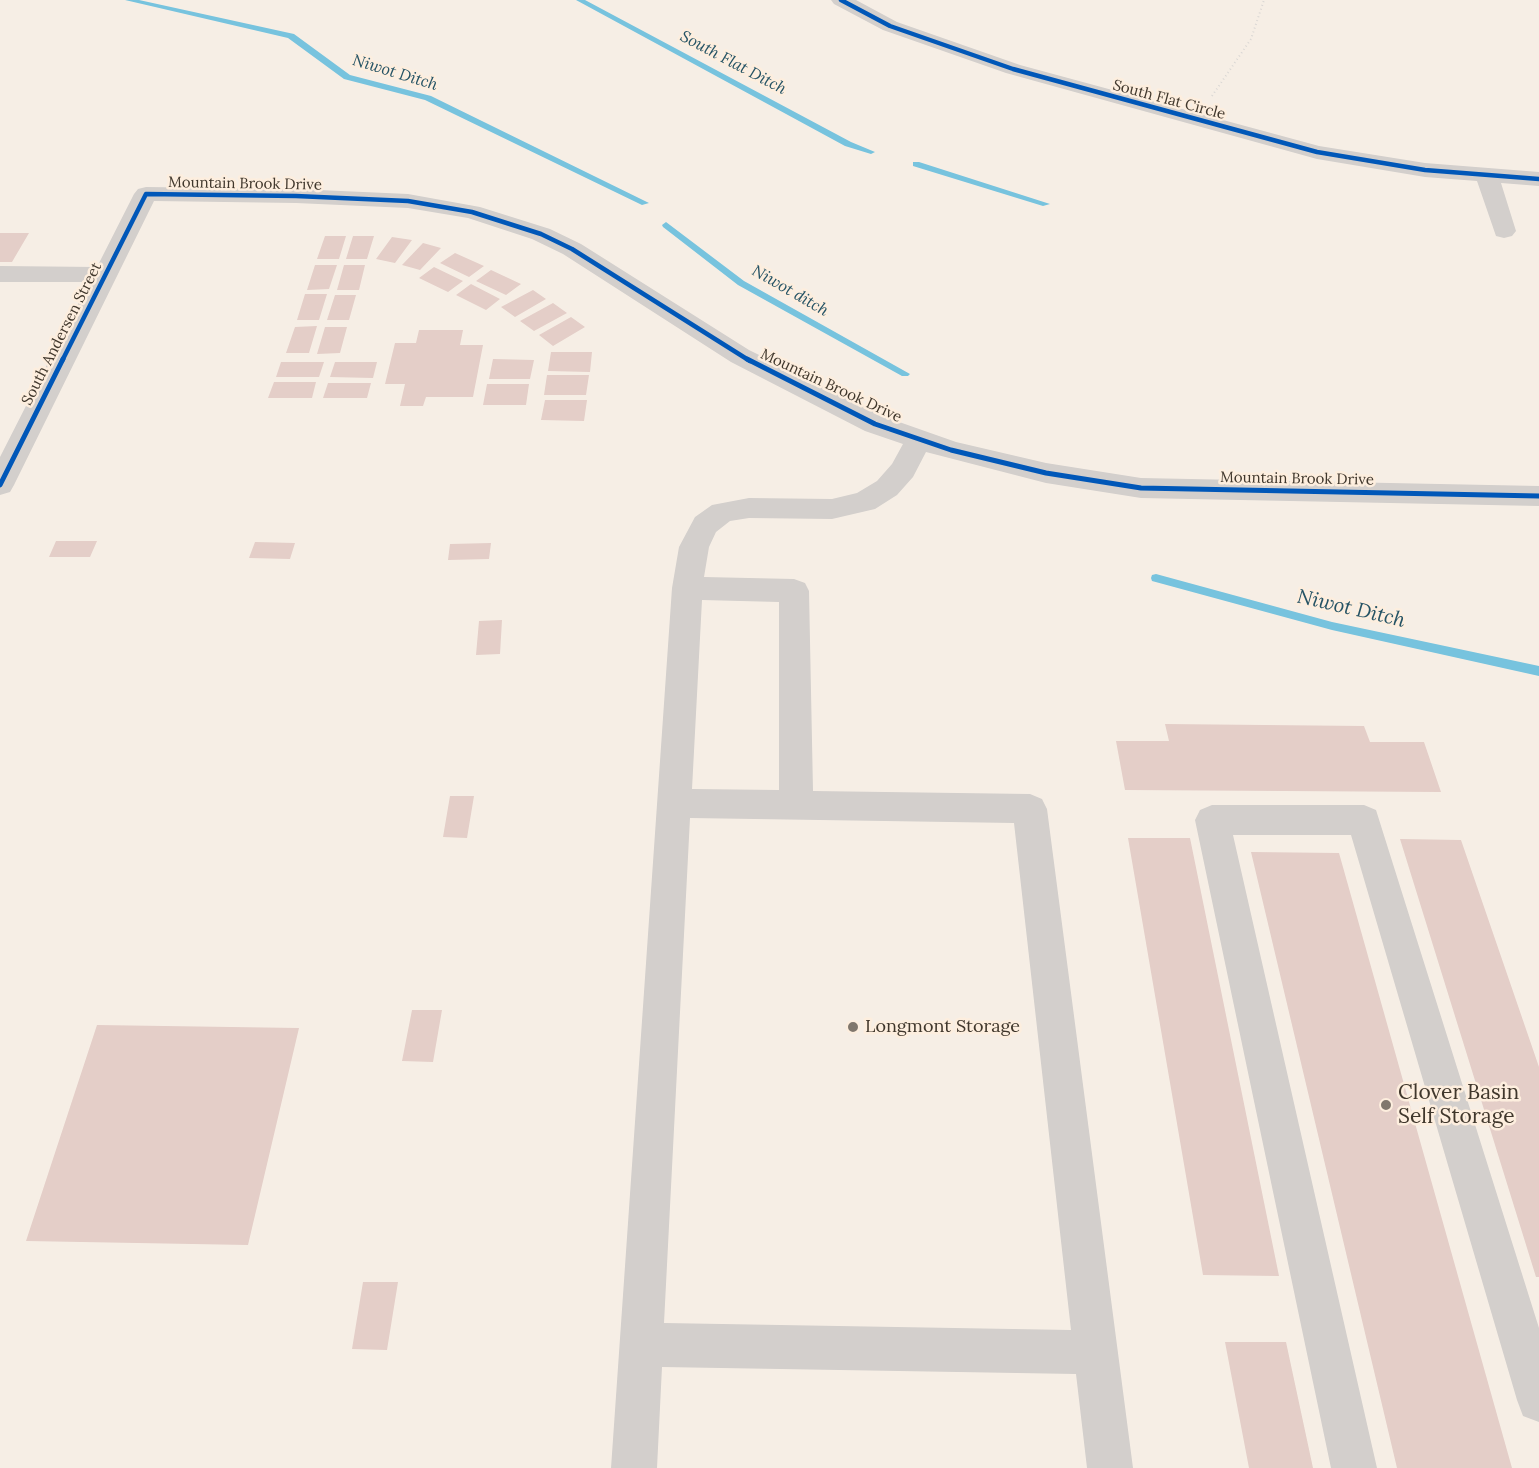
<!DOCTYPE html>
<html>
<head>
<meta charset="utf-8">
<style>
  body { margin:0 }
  canvas { display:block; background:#f6eee5 }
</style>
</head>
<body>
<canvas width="1539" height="1468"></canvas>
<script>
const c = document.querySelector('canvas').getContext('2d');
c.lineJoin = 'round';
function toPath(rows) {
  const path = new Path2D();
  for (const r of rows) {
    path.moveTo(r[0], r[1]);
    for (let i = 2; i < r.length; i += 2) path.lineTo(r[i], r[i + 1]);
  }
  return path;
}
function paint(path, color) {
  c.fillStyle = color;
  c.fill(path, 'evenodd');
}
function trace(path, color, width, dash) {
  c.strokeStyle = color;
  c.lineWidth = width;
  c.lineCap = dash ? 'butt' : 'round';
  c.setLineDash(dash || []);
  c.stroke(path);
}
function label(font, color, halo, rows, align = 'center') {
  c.font = font + ' Lora,serif';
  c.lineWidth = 5;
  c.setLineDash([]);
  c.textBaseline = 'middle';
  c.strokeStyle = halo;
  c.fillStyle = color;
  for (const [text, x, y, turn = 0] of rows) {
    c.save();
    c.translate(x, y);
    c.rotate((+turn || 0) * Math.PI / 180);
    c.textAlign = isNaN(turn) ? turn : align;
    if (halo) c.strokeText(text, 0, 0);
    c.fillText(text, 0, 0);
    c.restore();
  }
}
paint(toPath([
  [125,0,139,0,294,34,350,75,431,96,649,203,642,205,425,100,344,79,288,38,125,0],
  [576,0,585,0,851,142,875,152,871,154,845,146,576,0],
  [913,162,919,162,1050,204,1043,206,913,166,913,162],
  [666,222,744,281,910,374,908,376,902,376,738,285,663,227,662,225,666,222],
  [1156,574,1332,622,1539,666,1539,676,1332,630,1152,581,1151,578,1152,575,1156,574]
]), '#77c3de');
paint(toPath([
  [0,233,29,233,12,262,0,262],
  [325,236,346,236,339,259,317,259],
  [353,236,374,236,367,259,346,259],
  [392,237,412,240,395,263,376,259],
  [423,243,441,248,420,270,402,265],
  [455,253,484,266,469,277,440,263],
  [315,265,337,265,329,289,307,290],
  [344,265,365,265,359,290,337,290],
  [434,267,463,281,448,292,419,278],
  [491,270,521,284,506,295,476,281],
  [471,284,500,299,486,310,456,295],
  [533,290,546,299,515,317,501,307],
  [305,294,327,294,319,320,297,320],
  [335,295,356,295,349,320,327,320],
  [553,303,567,313,534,331,520,321],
  [571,317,585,327,553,346,539,335],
  [317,326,309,353,286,353,295,327],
  [325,327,347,327,340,353,317,354],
  [419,330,463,330,460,345,483,345,473,397,426,397,423,406,400,406,405,384,385,384,395,343,416,343],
  [551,352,592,352,590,372,548,371],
  [493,359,534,360,530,379,489,379],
  [281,362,324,362,319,377,276,377],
  [335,362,377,362,373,378,330,377],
  [547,375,589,375,586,395,544,395],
  [274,382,316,382,312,398,268,398],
  [328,383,371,383,367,398,323,398],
  [487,384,529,384,526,405,483,405],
  [545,400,587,400,584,421,541,420],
  [56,541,97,541,90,557,49,557],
  [255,542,295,543,290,559,249,558],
  [491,543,489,559,448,560,450,544],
  [502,620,500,654,476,655,479,621],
  [1165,724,1364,726,1370,742,1424,742,1441,792,1125,790,1116,741,1169,741],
  [450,796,474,796,467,838,443,837],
  [1128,838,1190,838,1279,1276,1203,1275],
  [1400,839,1461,840,1539,1067,1539,1277,1536,1277],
  [1251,852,1339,853,1512,1468,1397,1468],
  [412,1010,442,1010,433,1062,402,1061],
  [97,1025,299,1028,248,1245,26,1241],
  [363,1282,398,1282,387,1350,352,1349],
  [1225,1342,1286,1342,1313,1468,1249,1468]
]), '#e4cec8');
trace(toPath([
  [1212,96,1251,39,1264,0]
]), '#dad7d4', 2, [1, 3]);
paint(toPath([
  [831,0,856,0,897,22,1020,65,1319,146,1425,163,1539,172,1539,186,1501,183,1516,231,1512,236,1504,238,1496,236,1477,181,1425,177,1317,159,1006,73,883,30,834,4,831,0],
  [146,187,296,189,408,194,480,207,550,229,581,244,749,350,885,417,956,442,1046,463,1141,478,1539,486,1539,506,1141,498,1046,483,926,452,913,477,897,495,875,509,832,519,749,518,730,521,716,532,709,547,704,577,794,579,805,583,809,591,813,791,1030,794,1042,799,1047,809,1133,1468,1087,1468,1076,1374,662,1367,657,1468,611,1468,672,588,679,547,695,517,712,505,749,498,832,499,857,493,877,481,892,464,903,444,865,431,731,362,563,254,532,239,468,218,408,208,296,203,154,201,14,485,10,492,0,495,0,457,89,282,0,282,0,266,97,267,134,194,138,189,146,187],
  [702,600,779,602,779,790,692,789,702,600],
  [690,818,1014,823,1071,1330,664,1323,690,818],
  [1212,805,1364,805,1376,810,1539,1328,1539,1422,1523,1416,1517,1400,1351,835,1233,835,1377,1468,1331,1468,1195,820,1200,810,1212,805]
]), '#d3cfcc');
trace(toPath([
  [841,0,890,26,1013,69,1317,152,1425,170,1539,179],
  [62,361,146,194,296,196,408,201,472,212,541,234,572,249,750,361]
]), '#0057b8', 4.5);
trace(toPath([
  [747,359,875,424,951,450,1046,473,1141,488,1539,496],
  [0,485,63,359]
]), '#0057b8', 5);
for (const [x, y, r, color] of [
  [853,1027,6,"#80776d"],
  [1386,1105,6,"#80776d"]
]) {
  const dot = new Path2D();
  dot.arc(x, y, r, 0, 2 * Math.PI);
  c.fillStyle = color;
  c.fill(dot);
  trace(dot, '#fdeede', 2);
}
label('15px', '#40372c', '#fdeede', [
  ["South Flat Circle",1169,100,15],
  ["Mountain Brook Drive",245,184,1],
  ["South Andersen Street",62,334,-63],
  ["Mountain Brook Drive",831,386,25],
  ["Mountain Brook Drive",1297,479,1]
]);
label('italic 16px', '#255365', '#fdeede', [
  ["South Flat Ditch",733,63,28],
  ["Niwot Ditch",395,73,17],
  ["Niwot ditch",790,291,30]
]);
label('18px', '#40372c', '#fdeede', [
  ["Longmont Storage",865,1027]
], 'left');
label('italic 20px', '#255365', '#fdeede', [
  ["Niwot Ditch",1351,609,13]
]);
label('21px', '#40372c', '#fdeede', [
  ["Clover Basin",1398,1093],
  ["Self Storage",1398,1117]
], 'left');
</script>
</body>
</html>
